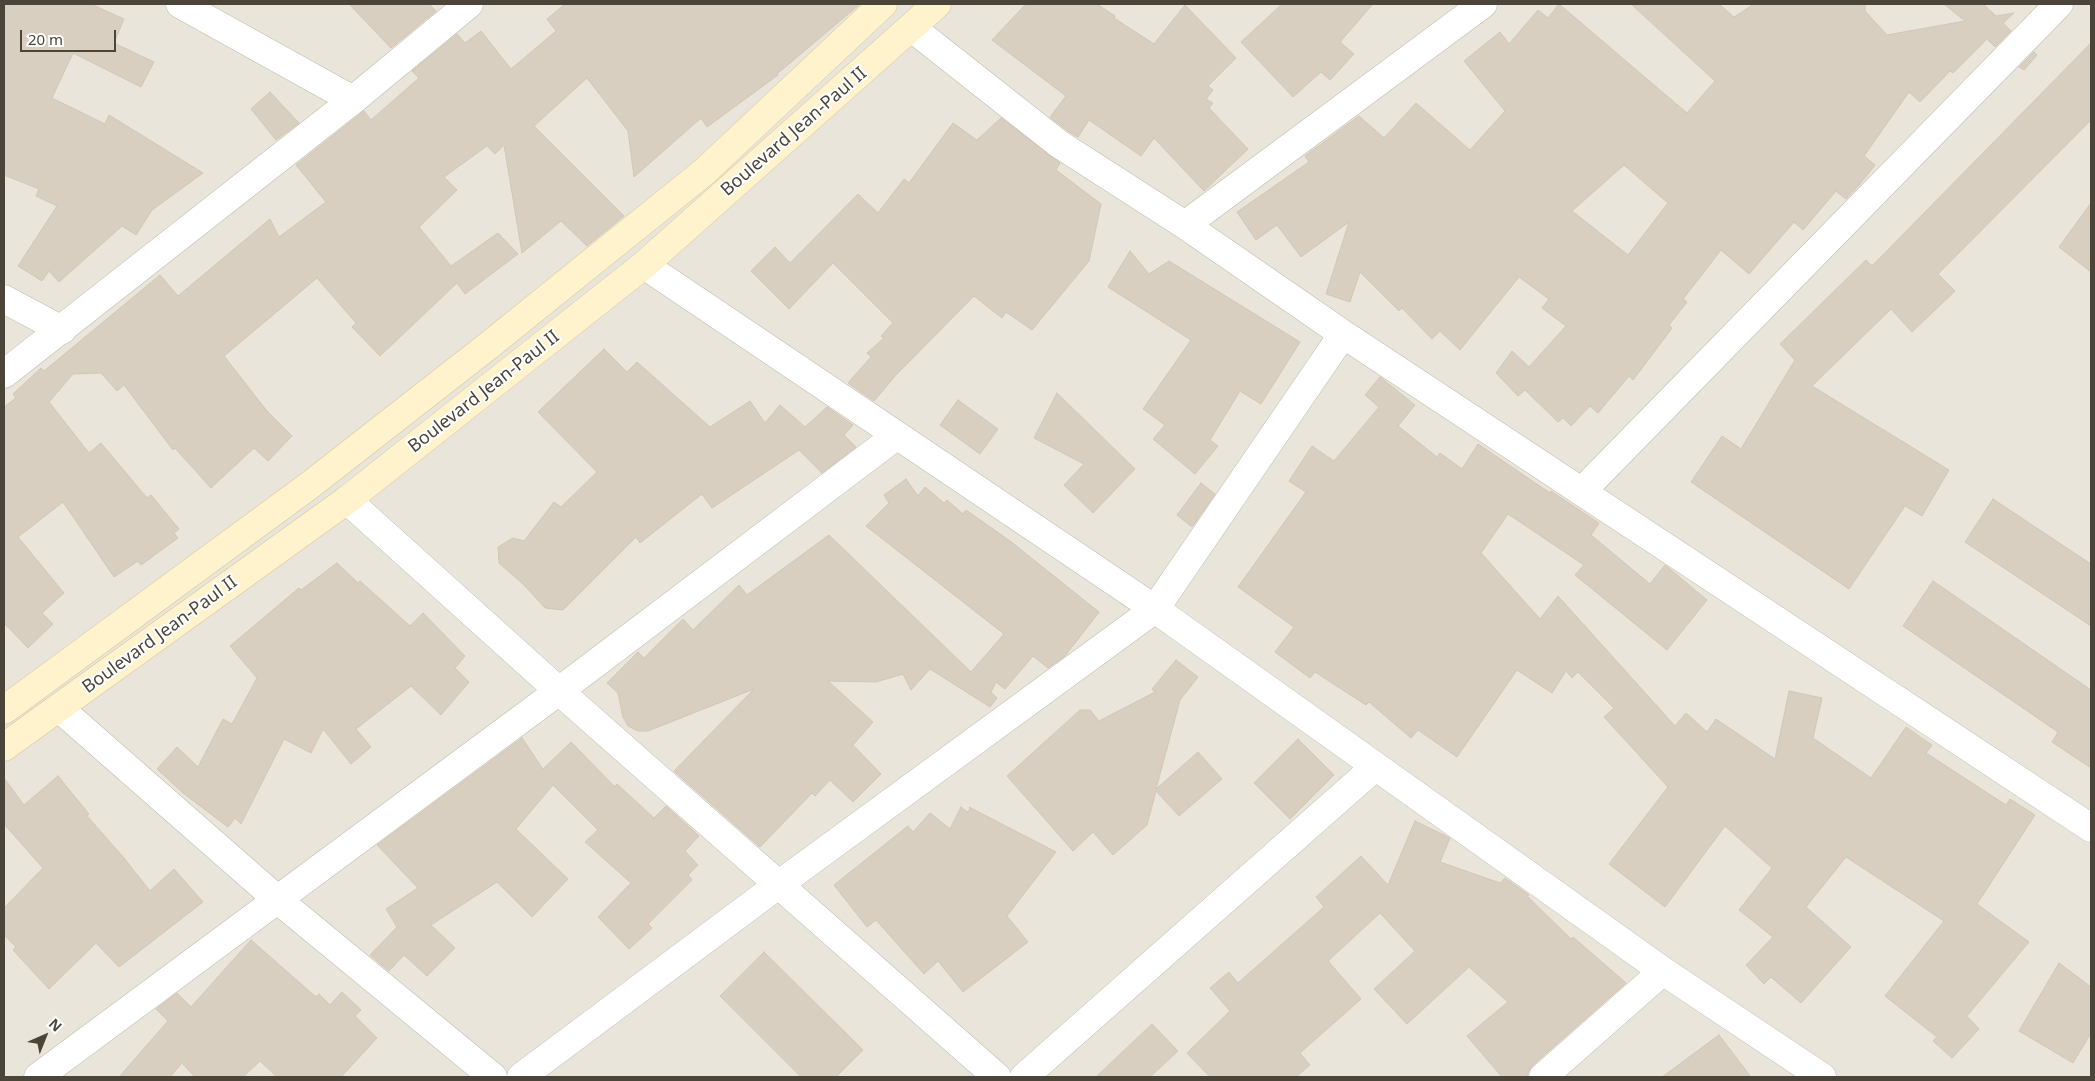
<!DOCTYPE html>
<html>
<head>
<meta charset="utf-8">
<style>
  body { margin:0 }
  #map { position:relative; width:2095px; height:1081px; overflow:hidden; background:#f6f3ec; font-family:"Noto Sans",sans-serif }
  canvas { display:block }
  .frame { position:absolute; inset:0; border:5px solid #4b4439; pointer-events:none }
  .north { position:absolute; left:20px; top:1011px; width:50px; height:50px; -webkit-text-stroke:4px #fff; paint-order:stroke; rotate:44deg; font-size:14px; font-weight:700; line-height:20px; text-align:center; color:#4b4439 }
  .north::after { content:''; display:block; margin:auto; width:18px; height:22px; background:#4b4439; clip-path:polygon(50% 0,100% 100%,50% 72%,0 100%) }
  .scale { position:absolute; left:20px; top:30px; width:96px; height:22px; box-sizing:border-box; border:2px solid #4b4439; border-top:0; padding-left:6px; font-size:15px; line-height:18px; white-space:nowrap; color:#4b4439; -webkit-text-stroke:4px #fff; paint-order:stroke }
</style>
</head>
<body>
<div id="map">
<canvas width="2095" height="1081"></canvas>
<div class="frame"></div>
<div class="north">N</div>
<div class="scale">20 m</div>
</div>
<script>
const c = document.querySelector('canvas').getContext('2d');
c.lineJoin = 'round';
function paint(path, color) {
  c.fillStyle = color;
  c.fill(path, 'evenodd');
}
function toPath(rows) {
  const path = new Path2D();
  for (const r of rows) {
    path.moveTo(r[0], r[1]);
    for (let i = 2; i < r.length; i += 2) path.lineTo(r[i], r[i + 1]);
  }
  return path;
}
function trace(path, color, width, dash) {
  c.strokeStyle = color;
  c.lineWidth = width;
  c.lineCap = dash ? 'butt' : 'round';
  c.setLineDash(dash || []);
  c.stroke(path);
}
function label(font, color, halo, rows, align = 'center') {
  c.font = font + ' "Noto Sans",sans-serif';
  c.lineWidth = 4;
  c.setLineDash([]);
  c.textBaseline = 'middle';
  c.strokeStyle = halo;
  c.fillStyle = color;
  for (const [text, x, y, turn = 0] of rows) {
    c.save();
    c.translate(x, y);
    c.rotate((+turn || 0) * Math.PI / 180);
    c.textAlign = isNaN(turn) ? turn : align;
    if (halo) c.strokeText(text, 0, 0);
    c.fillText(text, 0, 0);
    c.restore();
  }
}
paint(toPath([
  [4,4,2091,4,2091,1077,4,1077]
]), '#eae5da');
const building = toPath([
  [4,4,91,4,124,19,114,43,154,62,141,87,73,53,52,98,105,124,109,115,203,173,152,210,136,235,122,226,59,282,49,271,42,281,18,266,57,206,36,196,39,189,4,175,4,4],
  [349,4,429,4,436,11,391,48,349,4],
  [565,4,860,4,777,74,778,75,707,127,701,118,634,177,628,131,587,78,534,126,624,216,587,246,561,221,522,253,504,145,495,154,487,146,444,177,457,190,419,227,451,266,498,233,518,254,465,294,457,283,380,356,352,327,356,323,317,278,224,356,267,411,292,436,268,461,254,448,211,488,175,448,173,450,124,385,117,391,101,373,73,374,49,402,89,453,101,443,147,498,151,495,179,529,174,533,178,538,141,565,138,561,114,577,63,502,18,537,64,593,42,613,53,624,28,648,4,623,4,407,16,398,13,394,41,368,44,371,160,275,178,296,270,219,279,237,326,202,296,165,364,111,371,120,419,78,412,71,457,34,465,43,481,31,511,69,556,31,547,19,565,4],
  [1026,4,1097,4,1115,16,1114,18,1154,44,1185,5,1236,58,1208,86,1213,90,1206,99,1213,103,1209,108,1248,149,1204,191,1154,138,1141,156,1089,120,1078,137,1068,131,1050,117,1066,96,992,40,1026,4],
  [1282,4,1373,4,1340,42,1354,54,1330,80,1321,72,1293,97,1241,42,1282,4],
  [1559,4,1687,113,1715,81,1631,4,1719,4,1734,17,1754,4,1865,4,1865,11,1887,35,1965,21,1944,4,1983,4,1996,16,2014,13,2003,23,2011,31,1995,47,1987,39,1953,73,1950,71,1920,102,1909,92,1864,156,1875,165,1860,184,1846,199,1836,191,1803,230,1794,222,1749,274,1721,250,1683,299,1687,302,1669,325,1672,328,1633,380,1629,376,1598,413,1590,406,1571,426,1563,418,1558,422,1525,390,1518,396,1496,373,1512,351,1529,367,1566,326,1542,308,1549,299,1519,277,1460,350,1440,331,1432,339,1402,308,1399,311,1360,272,1350,302,1326,294,1349,222,1301,257,1277,225,1256,240,1237,212,1309,162,1305,156,1359,116,1384,138,1416,103,1470,150,1505,111,1464,61,1500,32,1509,44,1538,10,1548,18,1559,4],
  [1624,165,1668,203,1628,255,1572,211,1624,165],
  [2091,43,2091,120,1938,274,1955,291,1912,332,1891,309,1812,386,1949,470,1922,516,1905,506,1849,589,1691,482,1722,436,1741,449,1795,360,1780,344,1866,260,1872,266,2091,43],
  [2034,52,2037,55,2024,70,2019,67,2034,52],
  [270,92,299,123,276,140,251,109,270,92],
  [1001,118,1060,163,1056,170,1101,204,1089,261,1032,330,1006,312,1002,318,974,296,896,375,874,401,848,383,871,357,867,353,884,338,881,336,893,323,833,263,789,309,751,271,775,247,790,263,858,194,878,213,904,179,909,183,953,123,977,140,1001,118],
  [2091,203,2091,272,2059,247,2091,203],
  [1130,251,1149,274,1169,261,1300,342,1261,404,1240,391,1210,440,1218,446,1195,474,1153,439,1165,425,1143,409,1191,340,1108,287,1130,251],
  [604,349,627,372,637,362,710,427,750,401,765,423,780,405,805,427,827,407,853,425,844,435,856,447,822,473,799,450,712,508,702,494,640,543,636,537,563,610,545,608,523,584,499,563,498,547,513,538,524,541,554,502,561,507,597,472,538,412,604,349],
  [1380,377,1415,405,1398,426,1437,457,1440,453,1462,469,1478,444,1550,493,1551,491,1599,523,1591,535,1650,584,1665,565,1707,600,1667,650,1575,575,1584,565,1508,514,1481,553,1540,619,1558,596,1675,726,1686,713,1707,732,1716,719,1775,759,1789,691,1822,698,1813,738,1871,778,1906,727,1932,745,1926,753,2006,805,2010,799,2035,815,1977,904,2029,942,1967,1016,1979,1029,1952,1058,1933,1041,1937,1037,1885,996,1944,921,1846,857,1806,907,1851,947,1801,1003,1771,977,1764,984,1746,965,1773,937,1739,910,1772,868,1725,826,1665,907,1609,864,1668,787,1604,717,1614,708,1578,672,1572,678,1566,671,1552,693,1517,670,1457,757,1418,730,1411,738,1369,702,1366,705,1315,672,1310,678,1275,652,1294,627,1238,587,1306,492,1289,481,1312,446,1334,461,1379,407,1365,395,1380,377],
  [1057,393,1135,469,1093,513,1064,485,1084,464,1034,438,1057,393],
  [958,400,998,429,980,454,940,425,958,400],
  [906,479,918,496,925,487,944,503,947,500,963,514,966,510,1010,541,1099,612,1065,656,1048,668,1033,656,1005,689,996,682,991,692,997,698,990,707,930,669,911,690,903,674,876,682,828,681,873,722,853,745,881,774,853,802,830,780,815,796,812,793,760,847,674,771,754,689,648,731,638,731,628,726,623,717,618,693,607,683,638,652,644,658,683,619,693,630,739,585,747,595,829,535,971,672,1004,634,866,526,889,503,884,495,906,479],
  [1201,483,1215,494,1192,527,1177,515,1201,483],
  [1993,499,2091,564,2091,626,1965,542,1993,499],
  [337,563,358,583,360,581,410,626,423,613,465,656,455,668,469,682,441,715,411,686,356,729,371,747,351,764,323,729,311,753,284,739,241,824,235,818,228,827,183,793,157,769,177,747,198,767,223,719,232,724,257,678,230,646,299,588,301,590,337,563],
  [1933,581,2091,690,2091,768,2052,742,2058,732,1903,626,1933,581],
  [1176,660,1198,677,1180,700,1156,789,1198,752,1222,779,1179,816,1156,791,1147,825,1113,855,1093,832,1073,851,1007,776,1080,710,1090,710,1099,721,1155,692,1152,689,1176,660],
  [522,738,543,769,571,742,615,787,617,784,654,818,666,806,699,836,685,851,698,865,688,875,692,880,648,924,652,928,629,949,598,917,631,883,585,842,598,830,553,785,516,829,568,879,532,917,497,882,431,925,455,948,427,976,404,955,389,971,370,955,397,927,386,909,418,888,377,845,522,738],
  [1298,739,1334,775,1290,819,1254,783,1298,739],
  [58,776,89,814,87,816,124,858,150,891,174,869,203,902,119,967,96,943,49,989,13,950,16,947,4,935,4,908,43,868,4,824,4,778,24,805,58,776],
  [961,807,967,812,970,809,969,807,1056,852,1007,916,1028,942,963,992,938,961,924,974,876,920,867,927,834,885,908,826,913,832,930,813,950,829,961,807],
  [1415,821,1450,838,1440,862,1500,883,1505,878,1529,895,1527,896,1571,939,1573,937,1626,983,1533,1065,1528,1072,1528,1077,1502,1077,1467,1036,1508,1002,1469,967,1407,1024,1374,989,1415,951,1380,913,1328,961,1361,999,1300,1053,1310,1065,1296,1077,1210,1077,1187,1053,1230,1011,1210,988,1229,972,1238,983,1324,907,1316,897,1361,856,1388,885,1415,821],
  [251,940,316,997,319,994,330,1005,342,992,361,1010,355,1016,377,1038,341,1077,277,1077,260,1061,243,1077,195,1077,182,1063,170,1077,119,1077,168,1021,156,1009,177,993,191,1007,251,940],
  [764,952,863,1050,836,1077,801,1077,720,996,764,952],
  [2059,963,2091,987,2091,1033,2073,1063,2019,1031,2059,963],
  [1152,1024,1178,1051,1150,1077,1096,1077,1152,1024],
  [1719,1035,1751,1077,1662,1077,1719,1035]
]);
paint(building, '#d8cfc1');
trace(building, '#d3c7b4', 1);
const street = toPath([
  [180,4,353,100],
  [912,28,1059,144,1185,225,1343,334,2091,828],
  [1185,225,1483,4],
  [644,265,1155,609,1663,971,1822,1077],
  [4,299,62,330],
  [4,374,353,100,469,4],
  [1582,491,2059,4],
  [347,500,559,691,997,1077],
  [59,708,278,900,493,1077],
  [38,1077,559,691,896,436],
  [521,1077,778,885,1155,609,1343,334],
  [1024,1077,1375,767],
  [1543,1077,1663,971]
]);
const secondary = toPath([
  [4,710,310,485,488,346,704,172,883,4],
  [4,747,347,500,644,265,937,4]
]);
trace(street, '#c2bbae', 29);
trace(secondary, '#d6c79b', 29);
trace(street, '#fff', 28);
trace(secondary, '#fff3cd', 28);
label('18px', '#4b4439', '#fff', [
  ["Boulevard Jean-Paul II",794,132,-41],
  ["Boulevard Jean-Paul II",484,392,-38],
  ["Boulevard Jean-Paul II",160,635,-36]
]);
</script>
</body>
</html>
